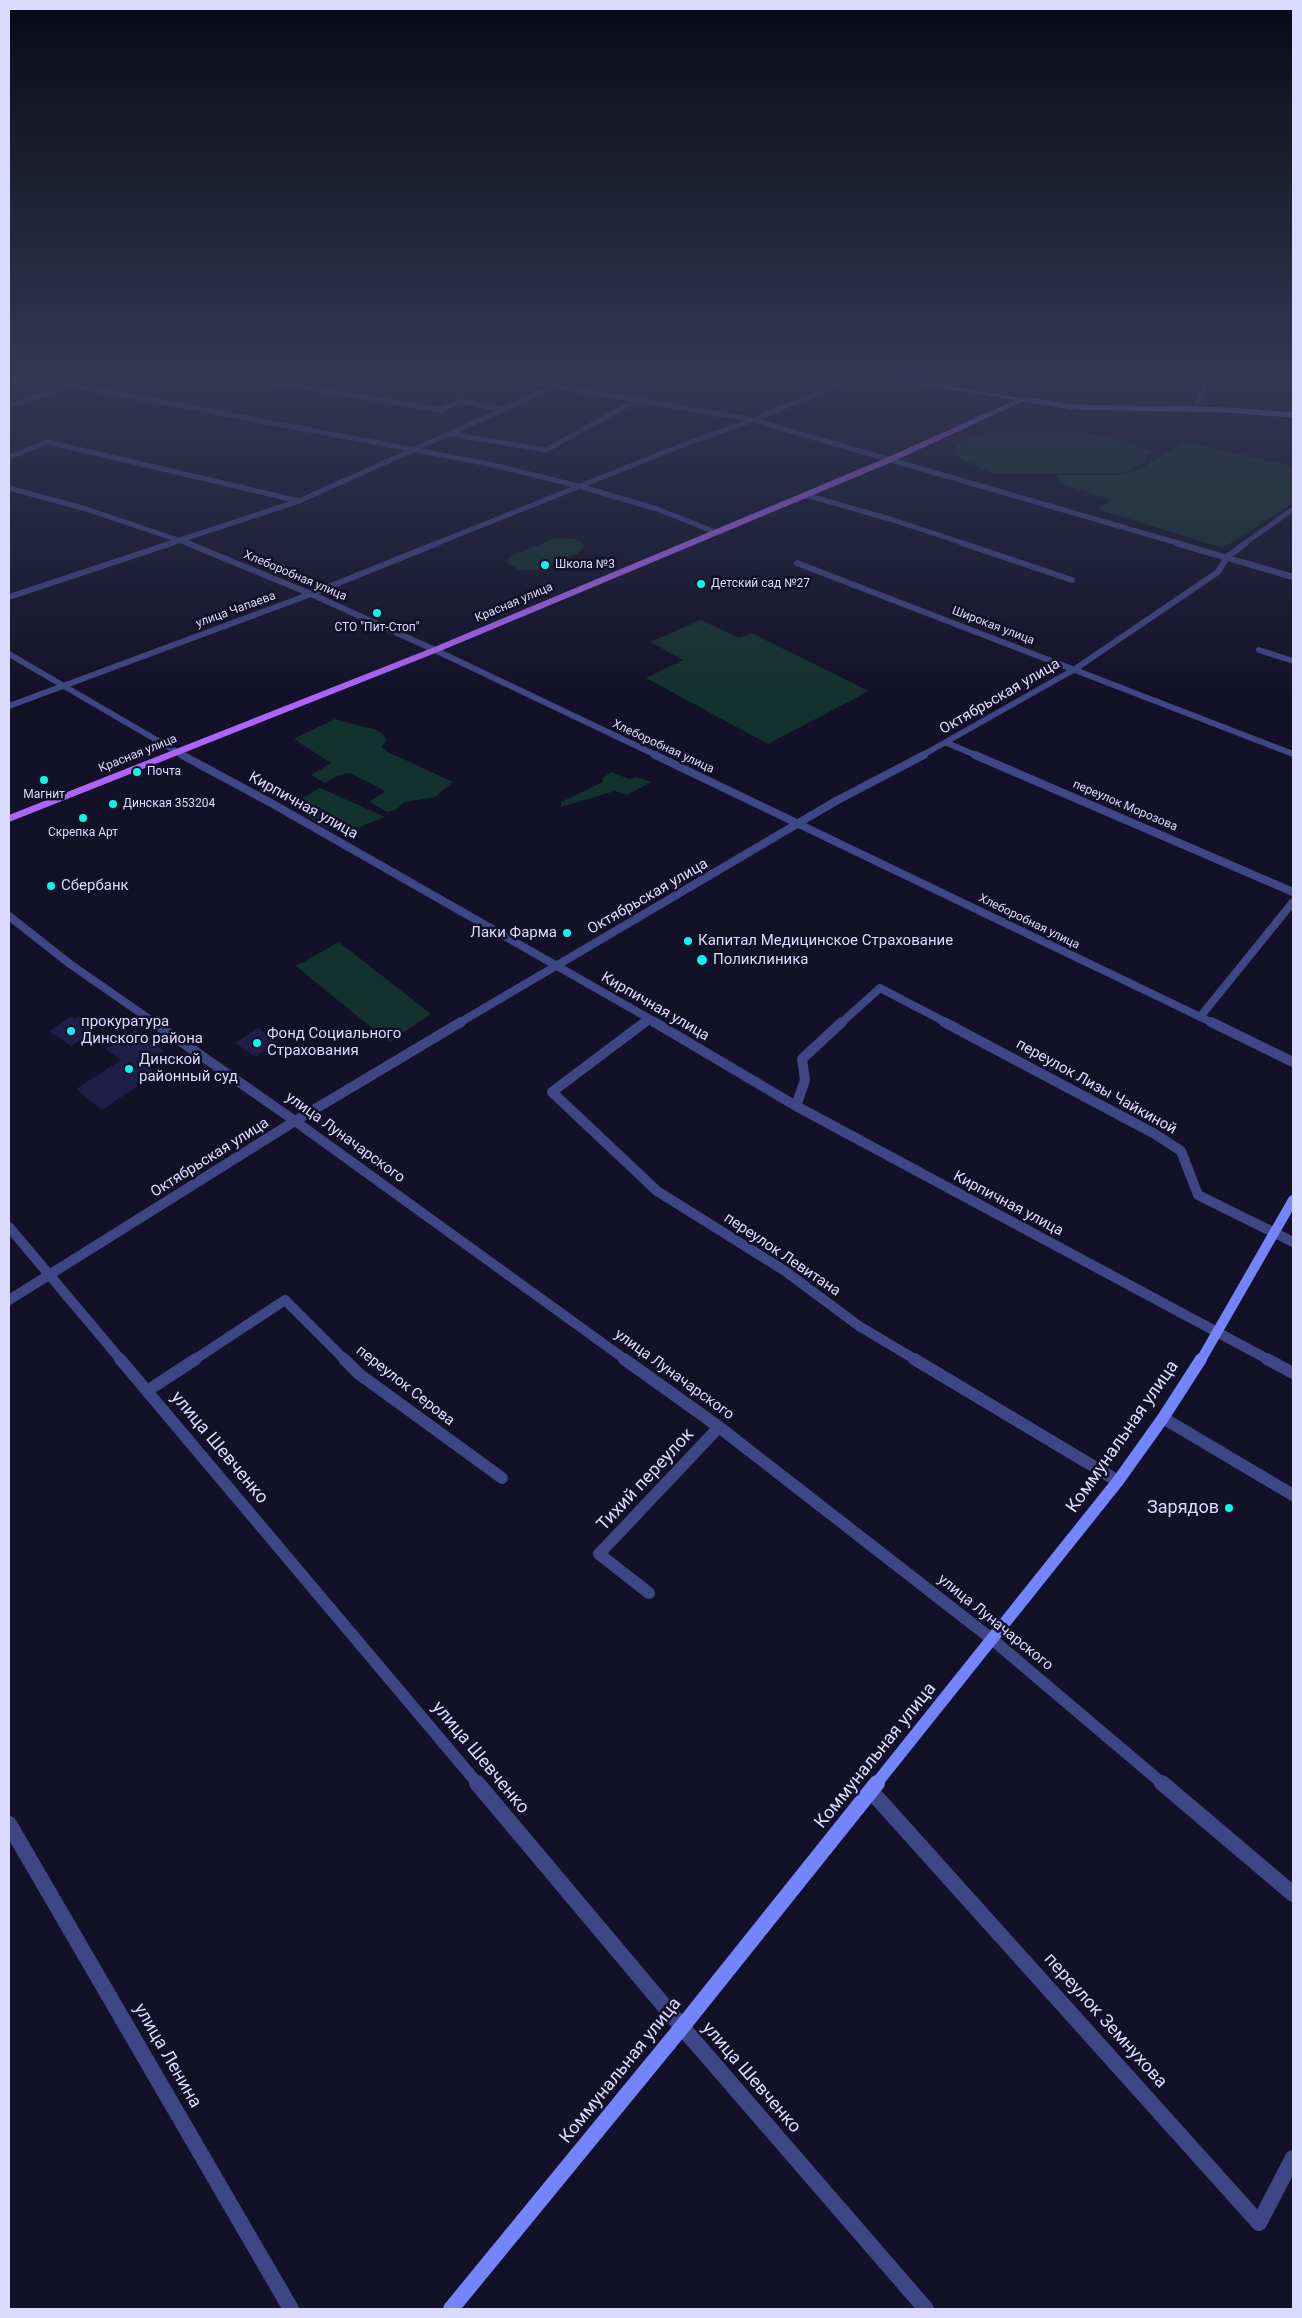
<!DOCTYPE html>
<html>
<head>
<meta charset="utf-8">
<style>
  body { margin:0 }
  #map { position:relative; width:1302px; height:2318px; overflow:hidden; background:#121128; font-family:Roboto,sans-serif }
  canvas { display:block }
  .frame { position:absolute; inset:0; border:10px solid #dadbfe; pointer-events:none }
</style>
</head>
<body>
<div id="map">
<canvas width="1302" height="2318"></canvas>
<div class="frame"></div>
</div>
<script>
const c = document.querySelector('canvas').getContext('2d');
c.lineJoin = 'round';
function paint(path, color) {
  c.fillStyle = color;
  c.fill(path, 'evenodd');
}
function toPath(rows) {
  const path = new Path2D();
  for (const r of rows) {
    path.moveTo(r[0], r[1]);
    for (let i = 2; i < r.length; i += 2) path.lineTo(r[i], r[i + 1]);
  }
  return path;
}
function trace(path, color, width, dash) {
  c.strokeStyle = color;
  c.lineWidth = width;
  c.lineCap = dash ? 'butt' : 'round';
  c.setLineDash(dash || []);
  c.stroke(path);
}
function label(font, color, halo, rows, align = 'center') {
  c.font = font + ' Roboto,sans-serif';
  c.lineWidth = 5;
  c.setLineDash([]);
  c.textBaseline = 'middle';
  c.strokeStyle = halo;
  c.fillStyle = color;
  for (const [text, x, y, turn = 0] of rows) {
    c.save();
    c.translate(x, y);
    c.rotate((+turn || 0) * Math.PI / 180);
    c.textAlign = isNaN(turn) ? turn : align;
    if (halo) c.strokeText(text, 0, 0);
    c.fillText(text, 0, 0);
    c.restore();
  }
}
paint(toPath([
  [986,433,1089,433,1125,441,1141,449,1148,449,1153,455,1146,455,1145,460,1141,465,1121,473,992,473,963,460,956,453,956,447,963,440],
  [1187,441,1293,467,1293,503,1223,548,1097,509,1112,500,1061,484,1056,475,1118,475,1135,472],
  [555,538,575,539,582,542,584,547,578,553,537,570,519,570,507,563,508,559,511,556],
  [701,620,739,638,751,633,869,691,768,744,646,678,683,660,650,642],
  [335,719,377,730,385,736,386,741,382,747,388,752,453,782,435,797,405,802,397,809,387,812,370,802,385,791,350,773,336,776,325,783,311,775,331,763,294,739],
  [611,772,629,779,637,777,651,782,627,795,615,791,561,807,561,802,603,782,603,778],
  [320,788,385,817,343,834,321,825,306,815,297,801],
  [339,942,431,1014,389,1042,296,966]
]), '#14322d');
paint(toPath([
  [80,1016,96,1027,91,1030,94,1032,71,1046,49,1031,71,1017,75,1019],
  [258,1028,278,1042,255,1057,235,1043],
  [135,1030,164,1051,144,1064,157,1073,102,1110,76,1089,121,1060,105,1049]
]), '#201e48');
trace(toPath([
  [236,376,441,410,461,401,504,410],
  [496,376,753,420,1181,544],
  [72,385,489,464,582,487,657,509,715,532],
  [9,406,100,376],
  [1195,409,1210,376],
  [452,434,546,450,639,399],
  [9,457,48,442,299,501],
  [9,488,86,509,190,544],
  [806,495,893,520,966,544],
  [168,544,299,501,578,376],
  [435,544,683,445,753,420,859,376],
  [1244,544,1293,509]
]), '#3e4685', 5);
trace(toPath([
  [187,543,311,594,435,650,658,756],
  [962,543,1072,580],
  [1176,543,1293,577],
  [797,563,1293,754],
  [9,597,172,543],
  [1259,650,1293,661],
  [9,654,184,756],
  [9,706,311,594,438,543],
  [947,743,978,756],
  [921,756,1075,669,1218,572,1227,557,1246,543]
]), '#3e4685', 6);
trace(toPath([
  [182,755,273,804,657,1023],
  [655,755,1213,1023],
  [975,755,1293,892],
  [9,916,70,964,155,1023],
  [1200,1017,1293,902],
  [459,1023,836,801,924,755],
  [643,1023,649,1019],
  [841,1023,880,988,947,1023]
]), '#3e4685', 8);
trace(toPath([
  [153,1022,295,1121,626,1360],
  [645,1022,552,1092,657,1191,785,1271,859,1326,916,1360],
  [654,1022,796,1106,1269,1360],
  [944,1022,1155,1134,1181,1151,1198,1195,1293,1242],
  [1211,1022,1293,1062],
  [796,1106,805,1080,802,1059,842,1022],
  [9,1227,121,1360],
  [9,1300,295,1121,461,1022],
  [194,1360,285,1300,345,1360]
]), '#3e4685', 10);
trace(toPath([
  [120,1359,478,1784],
  [344,1359,359,1374,502,1478],
  [624,1359,719,1427,993,1640,1163,1784],
  [914,1359,1118,1481],
  [1267,1359,1293,1373],
  [147,1391,196,1359],
  [1163,1418,1293,1495],
  [649,1593,599,1554,719,1427]
]), '#3e4685', 12);
trace(toPath([
  [477,1783,682,2027,926,2309],
  [1162,1783,1293,1894],
  [871,1791,1259,2223,1293,2158],
  [9,1824,291,2309]
]), '#3e4685', 16);
trace(toPath([
  [1024,399,1073,407,1228,410,1293,415]
]), '#7484fa', 5);
trace(toPath([
  [1201,1360,1293,1200]
]), '#7484fa', 10);
trace(toPath([
  [876,1784,1118,1481,1163,1418,1201,1359]
]), '#7484fa', 12);
trace(toPath([
  [451,2309,682,2027,877,1783]
]), '#7484fa', 16);
paint(toPath([
  [873,376,886,376,1028,399,892,462,438,652,9,822,9,815,432,648,886,458,1016,400,873,376]
]), '#ad65f9');
const sky = c.createLinearGradient(0, 0, 0, 700);
sky.addColorStop(0, '#0a0916');
sky.addColorStop(0.54, '#333853');
sky.addColorStop(1, '#33385300');
c.fillStyle = sky;
c.fillRect(0, 0, 1302, 700);
for (const [x, y, r, color] of [
  [545,565,5,"#0df6ec"],
  [701,584,5,"#0df6ec"],
  [377,613,5,"#0df6ec"],
  [137,772,5,"#0df6ec"],
  [44,780,5,"#0df6ec"],
  [113,804,5,"#0df6ec"],
  [83,818,5,"#0df6ec"],
  [51,886,5,"#0df6ec"],
  [567,933,5,"#0df6ec"],
  [688,941,5,"#0df6ec"],
  [702,960,6,"#0df6ec"],
  [71,1031,5,"#0df6ec"],
  [257,1043,5,"#0df6ec"],
  [129,1069,5,"#0df6ec"],
  [1229,1508,5,"#0df6ec"]
]) {
  const dot = new Path2D();
  dot.arc(x, y, r, 0, 2 * Math.PI);
  c.fillStyle = color;
  c.fill(dot);
  trace(dot, '#121128', 2);
}
label('12px', '#dadbfe', '#121128', [
  ["Школа №3",555,565],
  ["Детский сад №27",711,584],
  ["СТО \"Пит-Стоп\"",377,628,"center"],
  ["Почта",147,772],
  ["Магнит",44,795,"center"],
  ["Динская 353204",123,804],
  ["Скрепка Арт",83,833,"center"]
], 'left');
label('12px', '#dadbfe', '#121128', [
  ["Хлеборобная улица",295,576,23],
  ["Красная улица",514,603,-23],
  ["улица Чапаева",236,610,-20],
  ["Широкая улица",993,626,21],
  ["Хлеборобная улица",663,747,25],
  ["Красная улица",138,754,-22],
  ["переулок Морозова",1125,806,23],
  ["Хлеборобная улица",1029,922,26]
]);
label('15px', '#dadbfe', '#121128', [
  ["Октябрьская улица",1000,697,-30],
  ["Кирпичная улица",303,806,29],
  ["Октябрьская улица",648,897,-30],
  ["Кирпичная улица",655,1007,30],
  ["переулок Лизы Чайкиной",1096,1087,29],
  ["улица Луначарского",345,1138,36],
  ["Октябрьская улица",210,1158,-32],
  ["Кирпичная улица",1008,1204,28],
  ["переулок Левитана",782,1255,34],
  ["улица Луначарского",674,1375,36],
  ["переулок Серова",405,1386,38],
  ["улица Луначарского",995,1623,39]
]);
label('15px', '#dadbfe', '#121128', [
  ["Сбербанк",61,886],
  ["Лаки Фарма",557,933,"right"],
  ["Капитал Медицинское Страхование",698,941],
  ["Поликлиника",713,960],
  ["прокуратура",81,1022],
  ["Динского района",81,1039],
  ["Фонд Социального",267,1034],
  ["Страхования",267,1051],
  ["Динской",139,1060],
  ["районный суд",139,1077]
], 'left');
label('18px', '#dadbfe', '#121128', [
  ["Коммунальная улица",1123,1437,-55],
  ["улица Шевченко",219,1448,50],
  ["Тихий переулок",646,1480,-47],
  ["Коммунальная улица",876,1756,-51],
  ["улица Шевченко",480,1758,50],
  ["переулок Земнухова",1105,2021,48],
  ["улица Ленина",167,2056,60],
  ["Коммунальная улица",621,2071,-51],
  ["улица Шевченко",751,2078,49]
]);
label('18px', '#dadbfe', '#121128', [
  ["Зарядов",1219,1508]
], 'right');
</script>
</body>
</html>
